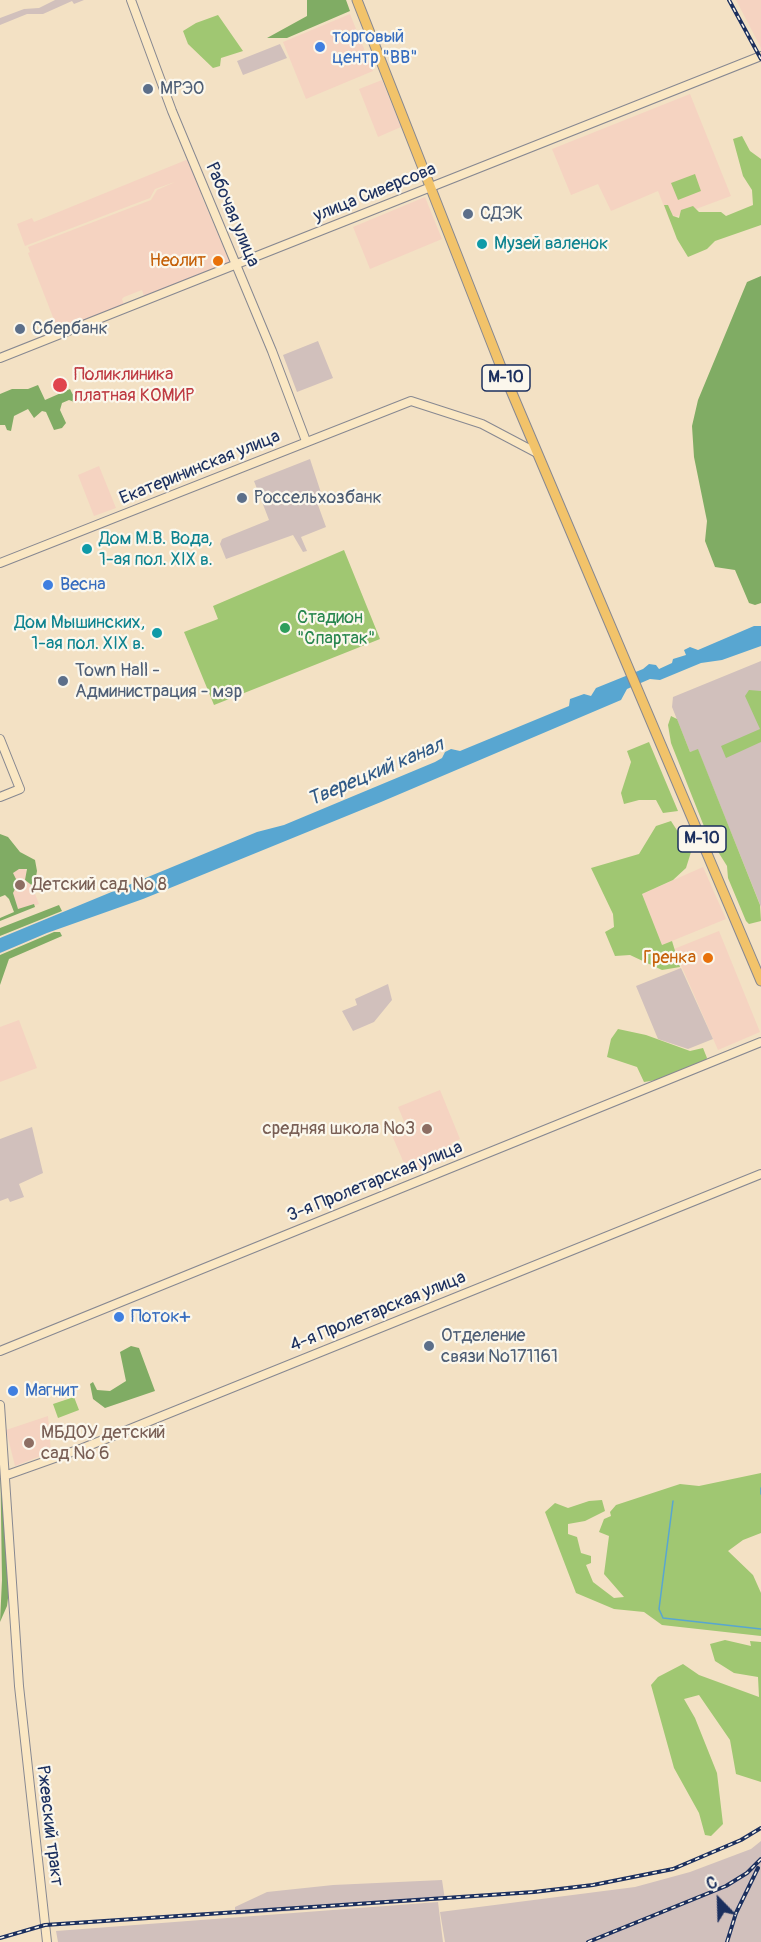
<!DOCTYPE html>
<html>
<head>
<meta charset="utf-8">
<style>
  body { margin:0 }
  #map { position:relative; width:761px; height:1942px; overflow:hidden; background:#f3e1c4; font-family:Pangolin,sans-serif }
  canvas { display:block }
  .north { position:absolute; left:689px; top:1870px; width:60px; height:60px; -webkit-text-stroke:4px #fbf7ec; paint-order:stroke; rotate:337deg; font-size:16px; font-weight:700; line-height:24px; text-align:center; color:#1b2f5e }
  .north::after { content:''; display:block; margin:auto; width:21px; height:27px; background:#1b2f5e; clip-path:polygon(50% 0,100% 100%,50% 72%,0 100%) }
</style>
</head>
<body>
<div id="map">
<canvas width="761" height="1942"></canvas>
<div class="north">С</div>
</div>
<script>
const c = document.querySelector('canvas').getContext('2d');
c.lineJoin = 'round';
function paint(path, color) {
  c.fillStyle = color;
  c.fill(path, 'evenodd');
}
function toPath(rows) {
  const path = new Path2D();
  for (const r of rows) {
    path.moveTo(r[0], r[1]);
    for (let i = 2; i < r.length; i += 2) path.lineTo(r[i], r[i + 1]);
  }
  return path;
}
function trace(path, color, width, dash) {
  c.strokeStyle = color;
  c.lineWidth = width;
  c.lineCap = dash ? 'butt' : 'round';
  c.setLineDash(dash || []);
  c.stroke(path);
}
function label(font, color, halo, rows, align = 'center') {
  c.font = font + ' Pangolin,sans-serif';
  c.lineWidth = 4.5;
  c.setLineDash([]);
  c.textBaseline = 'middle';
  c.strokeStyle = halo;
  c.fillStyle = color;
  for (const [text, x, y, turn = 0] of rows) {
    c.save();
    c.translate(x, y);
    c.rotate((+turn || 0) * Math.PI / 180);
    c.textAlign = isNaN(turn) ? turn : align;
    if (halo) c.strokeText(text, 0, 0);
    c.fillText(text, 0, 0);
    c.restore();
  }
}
paint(toPath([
  [736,0,761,0,761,48],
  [350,14,373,71,306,99,283,42],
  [382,80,401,127,378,137,359,89],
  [690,94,731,196,669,219,658,191,611,211,598,184,571,195,552,149],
  [191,158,205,193,201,195,230,262,144,296,142,290,124,297,122,299,124,305,58,330,28,253,30,252,28,247,151,200,157,190,175,182,155,189,150,198,25,246,17,224,32,218,34,222],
  [425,197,442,239,370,269,353,227],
  [99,466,116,508,94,516,78,475],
  [24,866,39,904,15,913,5,873],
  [703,867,726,919,662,945,642,894],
  [719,931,760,1032,718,1050,674,949],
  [19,1020,37,1068,0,1082,0,1027],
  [440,1090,460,1139,451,1143,457,1156,409,1175,391,1133,406,1126,398,1107],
  [48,1416,51,1452,15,1466,6,1430]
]), '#f5d3c1');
paint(toPath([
  [55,0,84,0,74,4,72,1,43,14,27,14,0,25,0,18,24,9,39,8],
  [280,44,287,58,243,75,237,61],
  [318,341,333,378,297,392,283,355],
  [310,459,324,502,318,505,326,527,301,537,307,551,303,552,293,535,226,559,220,544,222,539,269,520,254,481],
  [761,661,761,907,698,750,690,752,672,707,673,697],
  [681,968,713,1039,688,1049,658,1039,636,986],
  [388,984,392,1000,374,1022,353,1031,342,1011,357,1005,355,999],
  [32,1127,43,1173,19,1184,24,1197,10,1202,8,1198,0,1201,0,1139],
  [761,1841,761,1942,445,1942,440,1912,635,1887,690,1872,751,1849],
  [442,1880,445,1900,235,1915,235,1907,267,1892,333,1885],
  [438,1902,443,1942,58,1942,56,1931]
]), '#d1c0bc');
paint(toPath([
  [218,15,243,51,221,58,220,66,213,68,188,44,183,31,196,23],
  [742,136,750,151,761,159,761,225,715,241,707,249,688,257,677,239,664,205,668,205,673,216,679,218,681,210,693,206,699,212,721,212,726,216,753,205,752,190,743,176,733,139],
  [695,174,701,191,678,200,671,183],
  [344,550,380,639,214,705,184,632,218,619,213,606],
  [749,690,761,691,761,742,726,758,721,746,760,729,745,696],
  [671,716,677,719,690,752,698,749,760,905,761,921,749,924,746,921,728,878,727,866,707,834,671,743,668,725],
  [649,742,678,811,663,813,656,800,639,800,624,804,621,793,631,762,627,751],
  [671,821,691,852,686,868,673,880,642,894,662,945,672,941,680,967,662,970,630,955,615,956,605,932,614,927,613,914,591,868,639,854,656,826],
  [618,1029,646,1035,690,1051,703,1048,707,1058,705,1062,663,1079,644,1082,637,1067,607,1057,611,1039],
  [74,1397,79,1410,58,1418,53,1404],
  [761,1473,761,1533,743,1540,728,1551,753,1575,761,1593,761,1636,662,1625,644,1612,614,1609,576,1593,545,1512,555,1503,568,1508,589,1501,602,1500,605,1511,585,1521,568,1524,568,1534,577,1537,581,1553,591,1556,591,1563,586,1565,593,1582,614,1598,624,1597,604,1574,609,1536,599,1532,604,1519,611,1516,610,1512,616,1505,680,1484,699,1486],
  [725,1640,751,1646,750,1641,761,1642,761,1782,736,1774,730,1740,699,1695,684,1699,695,1718,717,1773,723,1824,711,1836,705,1835,699,1813,674,1768,651,1685,658,1677,683,1664,699,1675,759,1697,758,1677,734,1673,715,1661,710,1644]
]), '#a0c772');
paint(toPath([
  [307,0,346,0,350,11,287,38,267,38,307,16],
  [761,276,761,603,755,605,749,603,735,570,715,567,705,541,707,521,694,457,692,426,698,400,747,282],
  [38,385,45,400,70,389,77,403,69,400,62,403,60,410,66,423,62,428,54,430,46,412,42,411,34,418,28,409,14,416,11,431,7,430,5,425,0,425,0,394,12,389,28,389],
  [0,834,8,837,20,852,35,860,37,871,34,887,25,880,27,869,19,869,13,873,18,883,13,893,18,909,34,904,35,907,0,921,0,918,14,912,9,899,5,895,0,897],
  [59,905,62,911,0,936,0,928],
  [54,932,60,932,62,936,9,959,0,985,0,955],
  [131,1346,139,1348,155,1391,105,1408,93,1399,90,1384,93,1382,97,1390,110,1391,126,1381,120,1352],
  [0,1447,10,1583,7,1606,0,1622,2,1580]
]), '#80ac64');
paint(toPath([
  [754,626,761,626,761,646,722,660,701,663,660,680,650,679,627,689,621,700,381,802,143,899,47,933,0,953,0,938,257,832,284,825,435,762,442,758,445,752,451,749,460,751,569,706,570,699,584,694,591,696,596,688,643,669,649,664,656,665,659,669,672,663,673,659,686,655,684,650,690,647,698,650]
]), '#58a6d1');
trace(toPath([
  [761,1488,761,1494],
  [673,1501,659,1609,663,1618,761,1629]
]), '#58a6d1', 1.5);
const secondary = toPath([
  [131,0,172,111,272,351,306,441],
  [0,358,761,56],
  [0,563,411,401,482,424,537,453],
  [0,739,20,789,0,797],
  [0,1351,761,1042],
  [0,1405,19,1686,47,1942],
  [7,1475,83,1448,761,1174]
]);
const highway = toPath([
  [357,0,501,367,761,981]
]);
trace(secondary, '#878891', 10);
trace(highway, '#878891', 11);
trace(secondary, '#fae7c3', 8);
trace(highway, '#f2c36a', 9);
const rail = toPath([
  [729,0,761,59],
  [0,1938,45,1925,534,1892,593,1885,673,1869,741,1840,761,1828],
  [588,1942,726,1886,747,1873,761,1859],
  [727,1942,736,1913,758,1868]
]);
trace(rail, '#1b2f5e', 4);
trace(rail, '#fbf7ec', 1.5, [4.5]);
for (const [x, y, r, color] of [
  [320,47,6,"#3f7fe0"],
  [148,89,6,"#5c6f8a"],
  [468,214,6,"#5c6f8a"],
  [482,244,6,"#0f9aa8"],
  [218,261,6,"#e8710a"],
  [20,329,6,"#5c6f8a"],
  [60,385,8,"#e0444e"],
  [242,498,6,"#5c6f8a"],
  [87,549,6,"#0f9aa8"],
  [48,585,6,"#3f7fe0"],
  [285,628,6,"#2e9e5b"],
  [157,633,6,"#0f9aa8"],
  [63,681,6,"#5c6f8a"],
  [20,885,6,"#8d6e63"],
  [708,958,6,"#e8710a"],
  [427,1129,6,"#8d6e63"],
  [119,1317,6,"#3f7fe0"],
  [429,1346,6,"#5c6f8a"],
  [13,1391,6,"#3f7fe0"],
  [29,1443,6,"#8d6e63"]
]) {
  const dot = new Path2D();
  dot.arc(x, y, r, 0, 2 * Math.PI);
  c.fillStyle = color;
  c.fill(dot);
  trace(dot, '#fbf7ec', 2);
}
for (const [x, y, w] of [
  [506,378,48],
  [702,839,48]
]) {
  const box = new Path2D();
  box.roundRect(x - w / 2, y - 13, w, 26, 4.5);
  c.fillStyle = '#fbf7ec';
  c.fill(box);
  trace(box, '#1b2f5e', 1.5);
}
label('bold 16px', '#1b2f5e', null, [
  ["М-10",506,378],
  ["М-10",702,839]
]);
label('18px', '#366cbe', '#fbf7ec', [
  ["торговый",332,37],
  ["центр \"ВВ\"",332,58],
  ["Весна",60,585],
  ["Поток+",131,1317],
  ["Магнит",25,1391]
], 'left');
label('18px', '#4e5e75', '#fbf7ec', [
  ["МРЭО",160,89],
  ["СДЭК",480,214],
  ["Сбербанк",32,329],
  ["Россельхозбанк",254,498],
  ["Town Hall -",75,671],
  ["Администрация - мэр",75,692],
  ["Отделение",441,1336],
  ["связи №171161",441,1357]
], 'left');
label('18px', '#1b2f5e', '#fbf7ec', [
  ["улица Сиверсова",375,193,-22],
  ["Рабочая улица",232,215,67],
  ["Екатерининская улица",200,468,-22],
  ["3-я Пролетарская улица",375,1182,-22],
  ["4-я Пролетарская улица",378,1312,-22],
  ["Ржевский тракт",49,1826,83]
]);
label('18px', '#0d838f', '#fbf7ec', [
  ["Музей валенок",494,244],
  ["Дом М.В. Вода,",99,539],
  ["1-ая пол. XIX в.",99,560],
  ["Дом Мышинских,",145,623,"right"],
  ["1-ая пол. XIX в.",145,644,"right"]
], 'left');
label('18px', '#c56008', '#fbf7ec', [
  ["Неолит",206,261],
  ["Гренка",696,958]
], 'right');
label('18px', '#be3a42', '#fbf7ec', [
  ["Поликлиника",74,375],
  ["платная КОМИР",74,396]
], 'left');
label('18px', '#27864d', '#fbf7ec', [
  ["Стадион",297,618],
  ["\"Спартак\"",297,639]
], 'left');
label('18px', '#785e54', '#fbf7ec', [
  ["Детский сад № 8",32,885],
  ["средняя школа №3",415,1129,"right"],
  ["МБДОУ детский",41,1433],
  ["сад № 6",41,1454]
], 'left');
label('italic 20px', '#305986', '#fbf7ec', [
  ["Тверецкий канал",376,773,-23]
]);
</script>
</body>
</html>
